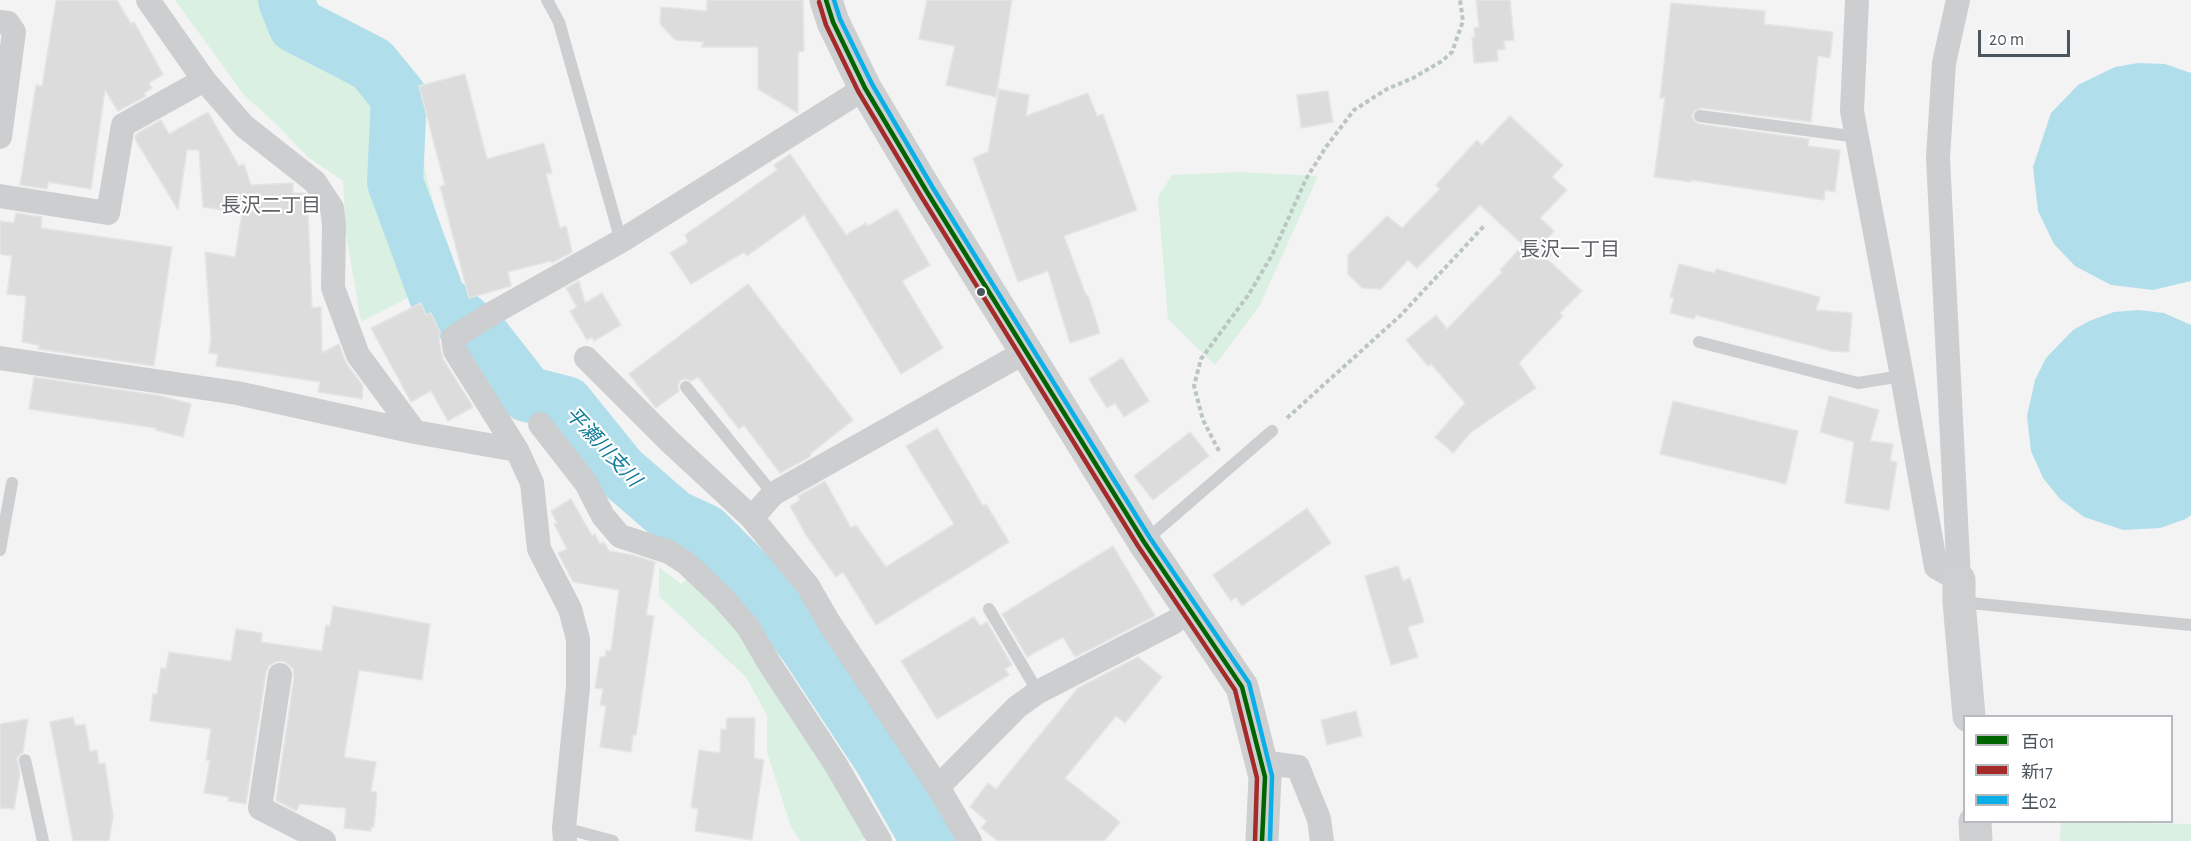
<!DOCTYPE html>
<html>
<head>
<meta charset="utf-8">
<style>
  body { margin:0 }
  #map { position:relative; width:2191px; height:841px; overflow:hidden; background:#f3f3f3; font-family:"Alegreya Sans","Noto Sans JP",sans-serif }
  canvas { display:block }
  .legend { position:absolute; left:1963px; top:715px; width:210px; height:108px; box-sizing:border-box; background:#fff; border:2px solid #b7bbbf; margin:0; padding:8px 10px; list-style:none; font-size:18px; color:#4a555e }
  .legend li { display:flex; align-items:center; gap:12px; height:30px }
  .legend b { width:30px; border:2px solid #b7bbbf }
  .scale { position:absolute; left:1978px; top:30px; width:92px; height:27px; box-sizing:border-box; border:3px solid #4a555e; border-top:0; padding-left:8px; font-size:18px; line-height:21px; white-space:nowrap; color:#4a555e; -webkit-text-stroke:4px #fff; paint-order:stroke }
</style>
</head>
<body>
<div id="map">
<canvas width="2191" height="841"></canvas>
<ul class="legend">
<li><b style="height:8px;background:#006400"></b>百01</li>
<li><b style="height:8px;background:#a52a2a"></b>新17</li>
<li><b style="height:8px;background:#0bafe7"></b>生02</li>
</ul>
<div class="scale">20 m</div>
</div>
<script>
const c = document.querySelector('canvas').getContext('2d');
c.lineJoin = 'round';
function paint(path, color) {
  c.fillStyle = color;
  c.fill(path, 'evenodd');
}
function toPath(rows) {
  const path = new Path2D();
  for (const r of rows) {
    path.moveTo(r[0], r[1]);
    for (let i = 2; i < r.length; i += 2) path.lineTo(r[i], r[i + 1]);
  }
  return path;
}
function trace(path, color, width, dash) {
  c.strokeStyle = color;
  c.lineWidth = width;
  c.lineCap = dash ? 'butt' : 'round';
  c.setLineDash(dash || []);
  c.stroke(path);
}
function label(font, color, halo, rows, align = 'center') {
  c.font = font + ' "Alegreya Sans","Noto Sans JP",sans-serif';
  c.lineWidth = 4.5;
  c.setLineDash([]);
  c.textBaseline = 'middle';
  c.strokeStyle = halo;
  c.fillStyle = color;
  for (const [text, x, y, turn = 0] of rows) {
    c.save();
    c.translate(x, y);
    c.rotate((+turn || 0) * Math.PI / 180);
    c.textAlign = isNaN(turn) ? turn : align;
    if (halo) c.strokeText(text, 0, 0);
    c.fillText(text, 0, 0);
    c.restore();
  }
}
paint(toPath([
  [175,0,309,0,315,11,341,34,379,50,409,73,412,108,420,139,426,175,448,258,419,292,361,322,346,234,343,181,308,157,273,121,244,95],
  [1239,172,1318,176,1260,305,1215,365,1168,319,1158,197,1172,175],
  [659,567,681,584,694,574,745,631,870,834,860,841,800,841,791,827,767,752,767,715,746,677,659,596],
  [2061,822,2191,824,2191,841,2060,841]
]), '#d9f0e2');
paint(toPath([
  [2138,63,2165,64,2191,73,2191,281,2153,290,2111,285,2075,266,2054,244,2038,211,2033,167,2051,113,2078,85,2115,67],
  [2139,310,2164,313,2191,325,2191,515,2186,519,2160,528,2123,530,2084,517,2060,499,2043,478,2031,451,2027,416,2035,380,2046,358,2073,330,2089,321,2114,312]
]), '#b0dfeb');
trace(toPath([
  [286,0,296,25,372,64,399,97,395,182,438,299,484,339,527,394,566,404,620,471,673,517,705,532,773,600,808,647,882,759,929,841]
]), '#b0dfeb', 56);
const building = toPath([
  [56,0,117,0,131,24,134,22,163,74,149,83,152,88,144,93,146,96,118,111,105,90,91,189,48,182,47,189,20,185,36,85,42,86,56,0],
  [707,0,803,0,804,51,798,52,798,113,758,89,758,47,701,47,704,42,675,40,660,24,661,7,707,11,707,0],
  [927,0,1012,0,996,97,946,85,955,46,919,39,927,0],
  [1476,0,1510,0,1514,40,1504,41,1505,49,1497,50,1498,61,1474,63,1472,37,1475,37,1474,28,1479,27,1476,0],
  [1671,3,1765,11,1764,24,1833,32,1830,58,1818,56,1811,122,1701,108,1694,111,1692,116,1695,122,1699,124,1809,139,1808,146,1840,150,1835,192,1825,190,1824,200,1691,180,1691,182,1654,177,1665,98,1660,98,1671,3],
  [465,74,487,159,544,143,552,173,546,174,560,228,566,226,572,252,552,263,551,261,508,272,511,286,469,298,440,186,445,185,419,86,465,74],
  [999,89,1029,95,1026,116,1088,93,1097,116,1103,114,1137,210,1064,236,1086,295,1088,295,1100,333,1070,343,1048,271,1018,282,973,158,988,152,999,89],
  [1328,91,1333,122,1301,128,1297,95,1328,91],
  [208,112,239,166,244,164,251,185,293,183,293,193,305,193,306,212,308,212,312,308,321,307,322,353,339,344,346,363,363,386,362,399,318,392,320,382,216,366,218,354,209,353,211,338,205,252,235,257,242,213,203,207,199,150,187,150,178,210,135,139,136,134,161,120,169,134,208,112],
  [1510,116,1563,165,1552,177,1567,190,1540,218,1554,231,1547,239,1557,248,1547,259,1582,291,1560,313,1563,316,1519,363,1536,388,1471,432,1453,453,1435,437,1465,403,1431,364,1428,366,1406,340,1436,315,1447,329,1502,272,1500,270,1523,245,1480,205,1417,268,1408,260,1381,289,1362,288,1348,274,1348,255,1387,216,1402,228,1440,189,1436,185,1477,140,1482,145,1510,116],
  [790,154,846,235,866,223,868,226,897,209,930,265,902,281,943,348,901,374,804,215,747,256,744,252,691,284,670,253,688,242,685,235,777,170,774,165,790,154],
  [16,213,42,217,41,228,172,247,154,366,38,349,39,345,22,342,26,296,7,294,12,256,0,254,0,221,14,223,16,213],
  [1679,264,1715,273,1716,269,1820,297,1816,310,1852,313,1849,352,1831,351,1696,315,1694,319,1670,313,1674,298,1670,297,1679,264],
  [579,281,585,303,602,293,621,325,594,341,592,337,587,340,570,311,577,307,566,288,579,281],
  [748,284,853,420,810,454,811,456,780,473,744,425,739,429,698,377,692,381,685,379,681,380,678,385,679,391,656,408,629,374,748,284],
  [421,303,426,315,431,313,440,332,439,340,443,359,473,407,448,421,431,391,411,402,371,328,421,303],
  [1122,358,1149,401,1124,417,1115,403,1107,408,1089,379,1122,358],
  [34,377,162,396,191,404,183,437,155,430,156,428,29,409,34,377],
  [1829,396,1879,410,1870,441,1893,444,1890,461,1897,462,1889,510,1845,503,1854,442,1820,432,1829,396],
  [1673,401,1798,431,1786,484,1660,454,1673,401],
  [937,428,983,506,986,504,1009,542,876,625,843,572,836,577,806,535,790,506,800,500,798,496,825,481,851,528,856,525,886,567,954,524,906,446,937,428],
  [1190,432,1209,456,1153,500,1134,476,1190,432],
  [571,499,592,536,595,534,600,544,604,542,609,551,633,555,655,562,646,615,654,616,636,735,633,735,631,752,600,747,606,706,600,705,603,689,595,688,600,657,605,657,606,650,611,651,619,590,573,582,558,553,567,549,554,524,557,523,551,511,571,499],
  [1307,508,1331,543,1242,606,1236,597,1231,601,1213,575,1307,508],
  [1113,546,1155,616,1075,657,1063,637,1027,657,1002,614,1113,546],
  [1398,566,1403,581,1410,578,1424,622,1408,627,1418,657,1391,665,1365,576,1398,566],
  [333,606,430,624,422,680,359,670,344,757,376,762,371,791,377,792,374,827,371,827,371,831,344,828,346,808,300,804,296,811,276,800,294,677,293,669,288,664,283,661,275,662,269,666,266,672,246,804,228,801,229,797,204,793,210,760,206,760,211,729,150,721,153,694,157,694,161,668,166,669,169,652,231,661,236,629,262,633,261,642,322,651,326,625,330,626,333,606],
  [974,617,980,626,987,622,1012,665,1005,669,1009,675,937,719,901,661,974,617],
  [1138,657,1162,677,1125,723,1116,716,1065,778,1120,822,1104,841,998,841,981,828,987,821,970,807,988,783,996,789,1078,688,1138,657],
  [1356,711,1362,736,1327,745,1321,720,1356,711],
  [73,717,75,726,85,724,90,752,97,750,99,764,105,763,113,816,109,841,73,841,50,722,73,717],
  [727,718,755,718,754,758,764,760,752,840,695,831,698,809,691,807,699,750,720,753,721,729,726,730,727,718],
  [28,719,23,752,17,758,20,773,14,809,0,808,0,724,28,719]
]);
paint(building, '#dcdcdd');
trace(building, '#e4e5e5', 1.5);
trace(toPath([
  [1287,418,1401,315,1484,226],
  [1219,451,1203,420,1194,386,1201,359,1249,294,1272,255,1306,179,1326,147,1354,110,1387,89,1413,78,1442,61,1452,52,1463,21,1460,0]
]), '#bbc6c3', 4, [4.5, 3]);
trace(toPath([
  [547,0,559,22,621,241],
  [1700,116,1858,137],
  [1699,342,1858,383,1902,376],
  [686,387,773,494],
  [1146,540,1272,431],
  [0,550,12,483],
  [1960,602,2191,625],
  [989,609,1038,692],
  [25,760,43,841],
  [564,828,613,841]
]), '#ccced0', 12);
trace(toPath([
  [148,0,204,80,244,126,315,182,332,208,334,225,333,288,358,355,415,432],
  [1857,0,1852,111,1902,376,1936,567,1959,580],
  [1958,0,1944,63,1938,158,1959,580],
  [0,22,8,23,14,32,0,137],
  [0,196,108,213,123,125,204,80],
  [0,358,237,393,415,432,517,450],
  [586,358,669,441,752,518],
  [540,424,586,483,603,516,620,536,669,552,686,563,722,597,748,627,769,663,836,765,880,841],
  [280,675,260,808,324,841],
  [1261,762,1298,767,1319,819,1322,841],
  [938,787,828,621,808,586,752,518,773,494,1025,352],
  [565,841,564,828,578,687,578,639,570,609,539,549,532,483,517,450,455,351,453,338,491,314,621,241,865,88],
  [970,841,938,787,1017,707,1038,692,1174,622,1190,610]
]), '#ccced0', 24);
trace(toPath([
  [826,0,833,22,865,88,927,192,1144,542,1242,687,1265,777,1262,841],
  [1959,580,1959,602,1969,716],
  [1975,822,1976,841]
]), '#cdcfd1', 33);
trace(toPath([
  [826,0,833,22,865,88,927,192,1144,542,1242,687,1265,777,1262,841]
]), '#006400', 4.5);
trace(toPath([
  [819,2,826,25,858,91,921,196,1138,546,1235,690,1257,778,1255,841]
]), '#a52a2a', 4.5);
trace(toPath([
  [834,0,840,19,872,84,933,188,1150,538,1249,683,1272,776,1270,841]
]), '#0bafe7', 4.5);
for (const [x, y, r, color] of [
  [981,292,5,"#4a555e"]
]) {
  const dot = new Path2D();
  dot.arc(x, y, r, 0, 2 * Math.PI);
  c.fillStyle = color;
  c.fill(dot);
  trace(dot, '#fff', 2);
}
label('20px', '#5e6266', '#fff', [
  ["長沢二丁目",271,206],
  ["長沢一丁目",1570,250]
]);
label('italic 20px', '#147d99', '#fff', [
  ["平瀬川支川",603,447,47]
]);
</script>
</body>
</html>
